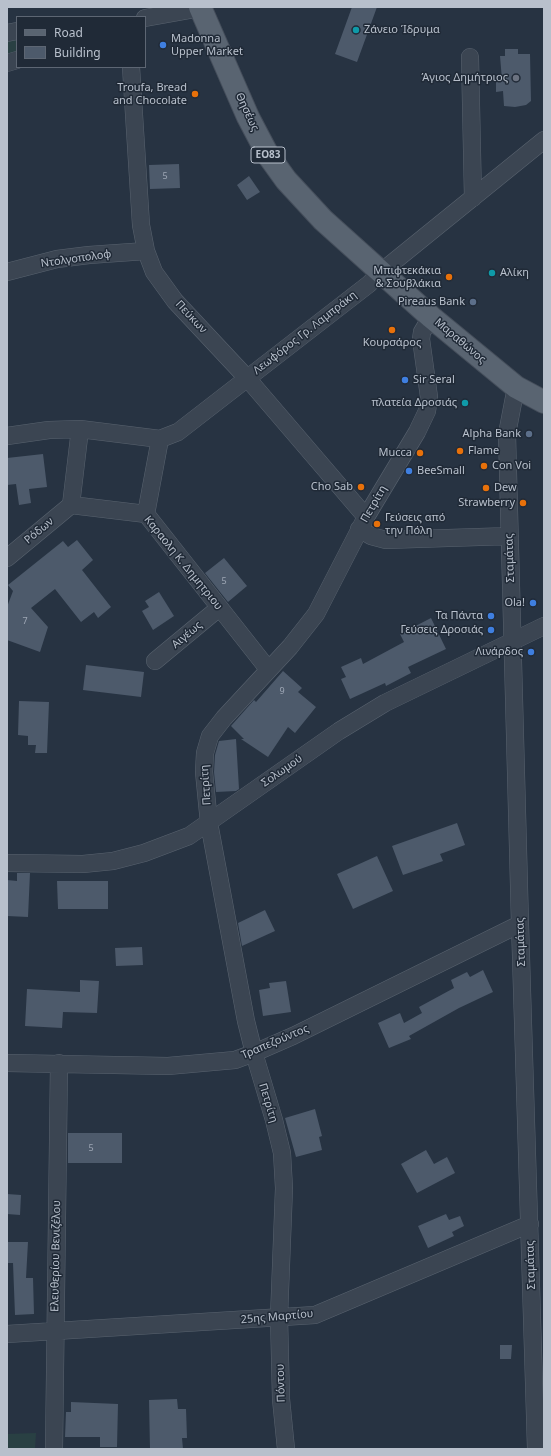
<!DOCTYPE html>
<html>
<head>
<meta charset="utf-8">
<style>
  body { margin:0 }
  #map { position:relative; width:551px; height:1456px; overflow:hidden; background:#273342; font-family:"Noto Sans",sans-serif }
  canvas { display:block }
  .frame { position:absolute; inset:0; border:8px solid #b8c0cc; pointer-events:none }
  .legend { position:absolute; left:16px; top:16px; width:130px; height:52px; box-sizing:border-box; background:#202a37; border:1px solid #5d6673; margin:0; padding:5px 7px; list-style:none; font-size:12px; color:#b8c0cc }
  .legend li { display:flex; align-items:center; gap:8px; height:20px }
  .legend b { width:20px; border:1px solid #5d6673 }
</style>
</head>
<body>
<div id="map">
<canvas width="551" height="1456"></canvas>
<div class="frame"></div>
<ul class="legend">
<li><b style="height:5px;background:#596471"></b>Road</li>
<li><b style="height:11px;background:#4d5a6b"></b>Building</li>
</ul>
</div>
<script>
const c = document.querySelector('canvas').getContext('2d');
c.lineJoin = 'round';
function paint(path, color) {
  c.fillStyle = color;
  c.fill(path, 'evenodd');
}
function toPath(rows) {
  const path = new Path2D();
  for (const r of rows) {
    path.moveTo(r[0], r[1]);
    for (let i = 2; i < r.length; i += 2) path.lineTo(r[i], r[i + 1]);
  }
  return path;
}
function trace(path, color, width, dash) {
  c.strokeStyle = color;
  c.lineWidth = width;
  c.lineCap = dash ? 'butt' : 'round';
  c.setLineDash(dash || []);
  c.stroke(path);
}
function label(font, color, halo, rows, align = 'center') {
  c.font = font + ' "Noto Sans",sans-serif';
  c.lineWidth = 3;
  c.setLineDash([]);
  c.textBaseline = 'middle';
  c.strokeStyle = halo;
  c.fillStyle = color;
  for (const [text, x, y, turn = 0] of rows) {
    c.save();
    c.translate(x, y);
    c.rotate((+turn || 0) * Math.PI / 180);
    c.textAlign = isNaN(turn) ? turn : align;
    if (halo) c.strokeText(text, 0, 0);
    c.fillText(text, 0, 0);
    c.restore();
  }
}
paint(toPath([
  [17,39,17,52,7,55,7,40],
  [36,1433,35,1449,7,1449,7,1434]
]), '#294043');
paint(toPath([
  [352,7,377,7,357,62,335,54],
  [505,49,518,49,518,54,530,54,531,101,526,105,515,107,504,106,503,91,496,92,496,80,502,80,500,56,505,56],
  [179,164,180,188,150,189,149,165],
  [249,176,260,192,247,200,237,185],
  [43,454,47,487,29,489,31,503,19,505,16,484,7,485,7,458],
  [77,540,93,560,82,570,111,607,98,618,94,612,81,622,55,589,31,608,48,627,40,652,7,640,7,607,13,591,8,585,63,541,68,547],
  [224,558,247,586,228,602,205,573],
  [159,592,174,616,153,630,142,611,149,607,145,601],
  [431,618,446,649,408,667,411,673,386,686,385,683,350,699,341,679,346,677,341,667,361,658,363,664,404,642,400,634],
  [86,665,144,672,141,697,83,690],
  [283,671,302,688,298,692,316,707,295,733,288,727,268,757,241,739,244,739,231,726,254,700,256,702],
  [19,701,49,702,47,753,35,753,36,745,28,745,28,736,18,735],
  [236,739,239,789,236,791,216,792,214,772,215,755,219,741],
  [457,823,465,845,440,854,443,861,403,875,392,846],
  [377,856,393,891,353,909,337,874],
  [17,873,30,873,28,917,7,916,7,880,17,881],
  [57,881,108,881,108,909,58,909],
  [265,910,275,931,242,946,238,923],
  [142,947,143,965,116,966,115,948],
  [483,970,493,992,459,1008,409,1036,411,1039,389,1048,378,1023,400,1013,404,1023,422,1013,419,1007,454,988,451,980,467,972,470,977],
  [80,980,99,981,97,1013,63,1012,62,1028,25,1026,27,989,80,992],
  [286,981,291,1012,263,1016,259,990,270,988,269,983],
  [315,1109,322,1136,319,1137,322,1150,296,1157,285,1118],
  [68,1133,122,1133,122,1163,68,1163],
  [426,1150,434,1164,447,1157,455,1173,417,1193,401,1164],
  [7,1194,21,1195,20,1215,7,1214],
  [446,1214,449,1220,460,1216,464,1226,452,1232,454,1236,428,1248,418,1226],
  [7,1242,28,1242,26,1278,33,1278,34,1314,15,1315,13,1263,7,1263],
  [500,1345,512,1345,511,1359,500,1359],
  [177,1399,178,1409,186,1409,187,1438,182,1438,183,1449,150,1449,149,1400],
  [71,1402,118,1404,117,1447,100,1447,100,1437,65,1437,66,1412,71,1412]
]), '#4d5a6b');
const minor = toPath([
  [145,18,201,8],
  [7,33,17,31],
  [470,57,473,198],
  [7,63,17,60],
  [131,67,141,225,146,251,154,272,175,301,247,378,366,517],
  [7,272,57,259,89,255,146,251],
  [516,387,507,434,520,924,536,1449],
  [7,436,49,430,80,429,160,439,178,432,369,284,381,272,544,140],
  [71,505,146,514,268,669],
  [71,505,80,429],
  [146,514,160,439],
  [359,529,371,536,386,540,510,536],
  [7,558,71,505],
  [155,661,219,608],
  [7,863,83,864,113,861,144,853,189,836,339,731,385,703,544,626],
  [7,1063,168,1066,235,1060,254,1053,293,1036,520,924],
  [7,1334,315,1315,530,1224],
  [54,1449,59,1063],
  [286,1449,281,1399,279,1317,284,1188,282,1153,274,1120,254,1053,246,1021,209,823,204,772,205,753,210,736,224,718,290,647,316,614,366,517,417,432,427,411,429,397,421,339,422,332,431,317]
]);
const major = toPath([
  [200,7,248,117,268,155,286,180,323,220,431,317,516,387,544,402]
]);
trace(minor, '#59636f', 18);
trace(major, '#454e5b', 24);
trace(minor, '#3b4552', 17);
trace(major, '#596471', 22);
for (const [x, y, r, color] of [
  [356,30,4,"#0f9aa8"],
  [163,45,4,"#3f7fe0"],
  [516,78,4,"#6b7280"],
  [195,94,4,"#e8710a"],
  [492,273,4,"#0f9aa8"],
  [449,277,4,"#e8710a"],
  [473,302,4,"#5c6f8a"],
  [392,330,4,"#e8710a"],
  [405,380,4,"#3f7fe0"],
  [465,403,4,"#0f9aa8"],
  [529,434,4,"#5c6f8a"],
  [460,451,4,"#e8710a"],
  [420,453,4,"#e8710a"],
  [484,466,4,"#e8710a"],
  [409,471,4,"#3f7fe0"],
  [361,487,4,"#e8710a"],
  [486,488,4,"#e8710a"],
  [523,503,4,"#e8710a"],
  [377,524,4,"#e8710a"],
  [533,603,4,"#3f7fe0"],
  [491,616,4,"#3f7fe0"],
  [491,630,4,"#3f7fe0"],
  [531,652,4,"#3f7fe0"]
]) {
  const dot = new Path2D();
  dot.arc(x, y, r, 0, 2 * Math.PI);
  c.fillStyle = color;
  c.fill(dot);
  trace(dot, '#202a37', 1.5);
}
label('9px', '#9da6b4', null, [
  ["5",165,176],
  ["5",224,581],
  ["7",25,621],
  ["9",282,691],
  ["5",91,1148]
]);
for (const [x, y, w] of [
  [268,155,34]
]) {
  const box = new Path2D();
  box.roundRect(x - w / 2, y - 8, w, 16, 3);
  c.fillStyle = '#202a37';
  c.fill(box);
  trace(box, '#b8c0cc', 1);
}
label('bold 10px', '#b8c0cc', null, [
  ["ΕΟ83",268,155]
]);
label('11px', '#b8c0cc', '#202a37', [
  ["Ζάνειο Ίδρυμα",364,30,"left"],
  ["Madonna",171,39,"left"],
  ["Upper Market",171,52,"left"],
  ["Άγιος Δημήτριος",508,78],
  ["Troufa, Bread",187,88],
  ["and Chocolate",187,101],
  ["Μπιφτεκάκια",441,271],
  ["& Σουβλάκια",441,284],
  ["Αλίκη",500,273,"left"],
  ["Pireaus Bank",465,302],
  ["Κουρσάρος",392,343,"center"],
  ["Sir Seral",413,380,"left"],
  ["πλατεία Δροσιάς",457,403],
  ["Alpha Bank",521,434],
  ["Flame",468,451,"left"],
  ["Mucca",412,453],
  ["Con Voi",492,466,"left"],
  ["BeeSmall",417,471,"left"],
  ["Cho Sab",353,487],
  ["Dew",494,488,"left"],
  ["Strawberry",515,503],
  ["Γεύσεις από",385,518,"left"],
  ["την Πόλη",385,531,"left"],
  ["Ola!",525,603],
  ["Τα Πάντα",483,616],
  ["Γεύσεις Δροσιάς",483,630],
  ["Λινάρδος",523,652]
], 'right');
label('11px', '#b8c0cc', '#202a37', [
  ["Θησέως",247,112,65],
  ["Ντολγοπολοφ",76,259,-8],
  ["Πεύκων",191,317,47],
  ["Λεωφόρος Γρ. Λαμπράκη",305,333,-38],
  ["Μαραθώνος",460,341,40],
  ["Πετρίτη",374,504,-60],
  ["Ρόδων",39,531,-40],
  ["Σταμάτας",510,558,-92],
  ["Καραολη Κ. Δημητριου",183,563,51],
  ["Αιγέως",187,635,-40],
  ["Σολωμού",282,771,-35],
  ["Πετρίτη",206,785,-94],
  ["Σταμάτας",521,942,-92],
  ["Τραπεζούντος",275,1042,-23],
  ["Πετρίτη",268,1103,73],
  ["Ελευθερίου Βενιζέλου",56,1256,-89],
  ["Σταμάτας",531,1265,-92],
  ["25ης Μαρτίου",277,1317,-5],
  ["Πόντου",281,1383,-92]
]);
</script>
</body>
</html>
